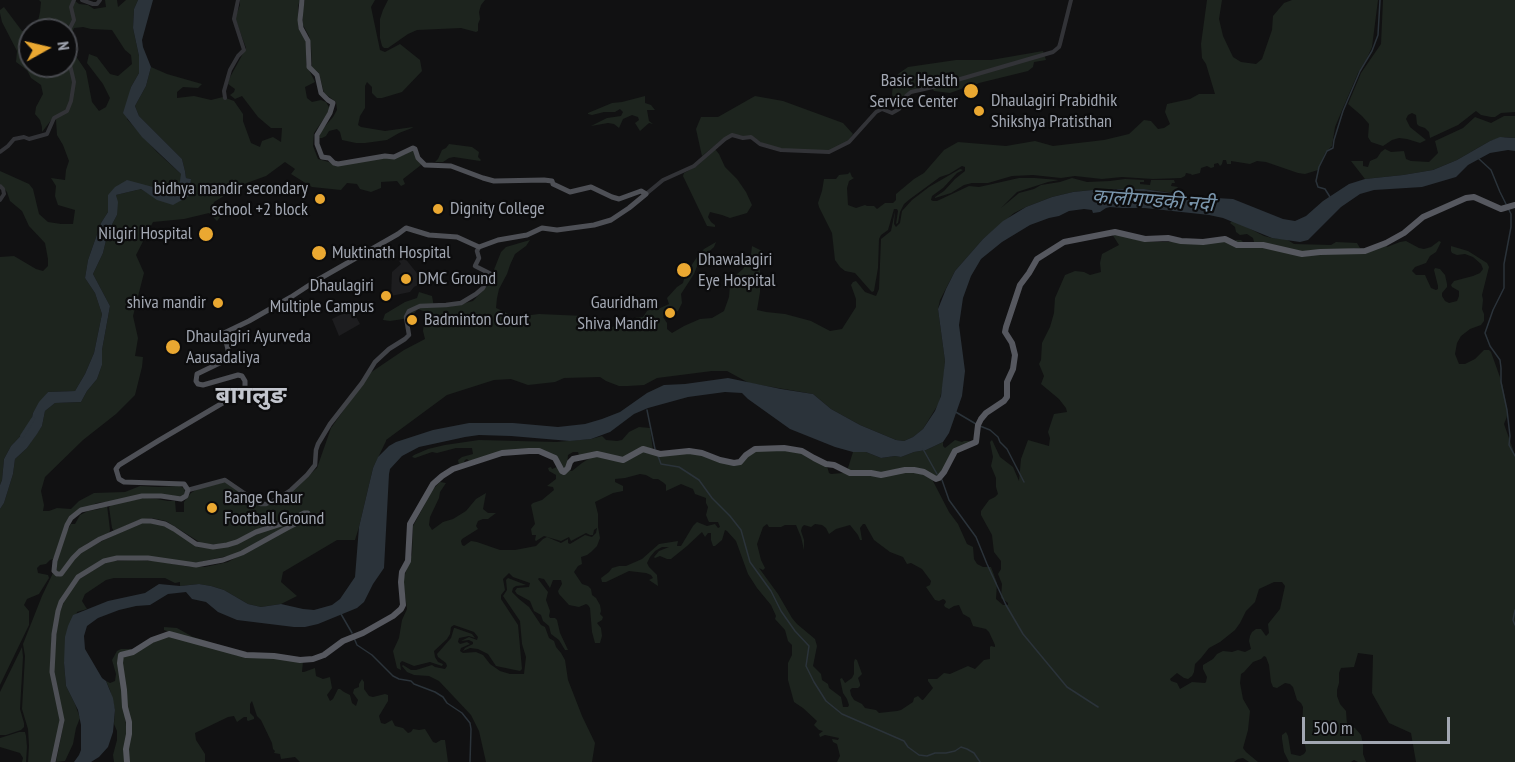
<!DOCTYPE html>
<html>
<head>
<meta charset="utf-8">
<style>
  body { margin:0 }
  #map { position:relative; width:1515px; height:762px; overflow:hidden; background:#111112; font-family:"PT Sans Narrow",sans-serif }
  canvas { display:block }
  .north { position:absolute; left:18px; top:18px; width:60px; height:60px; box-sizing:border-box; background:#0c0c0d; border:2px solid #484a4f; border-radius:50%; rotate:82deg; font-size:16px; font-weight:700; line-height:24px; text-align:center; color:#a2a7b2 }
  .north::after { content:''; display:block; margin:auto; width:21px; height:27px; background:#eaa831; clip-path:polygon(50% 0,100% 100%,50% 72%,0 100%) }
  .scale { position:absolute; left:1302px; top:717px; width:148px; height:27px; box-sizing:border-box; border:3px solid #a2a7b2; border-top:0; padding-left:8px; font-size:18px; line-height:21px; white-space:nowrap; color:#a2a7b2; -webkit-text-stroke:4px #0c0c0d; paint-order:stroke }
</style>
</head>
<body>
<div id="map">
<canvas width="1515" height="762"></canvas>
<div class="north">N</div>
<div class="scale">500 m</div>
</div>
<script>
const c = document.querySelector('canvas').getContext('2d');
c.lineJoin = 'round';
function paint(path, color) {
  c.fillStyle = color;
  c.fill(path, 'evenodd');
}
function toPath(rows) {
  const path = new Path2D();
  for (const r of rows) {
    path.moveTo(r[0], r[1]);
    for (let i = 2; i < r.length; i += 2) path.lineTo(r[i], r[i + 1]);
  }
  return path;
}
function trace(path, color, width, dash) {
  c.strokeStyle = color;
  c.lineWidth = width;
  c.lineCap = dash ? 'butt' : 'round';
  c.setLineDash(dash || []);
  c.stroke(path);
}
function label(font, color, halo, rows, align = 'center') {
  c.font = font + ' "PT Sans Narrow","Noto Sans Devanagari",sans-serif';
  c.lineWidth = 4.5;
  c.setLineDash([]);
  c.textBaseline = 'middle';
  c.strokeStyle = halo;
  c.fillStyle = color;
  for (const [text, x, y, turn = 0] of rows) {
    c.save();
    c.translate(x, y);
    c.rotate((+turn || 0) * Math.PI / 180);
    c.textAlign = isNaN(turn) ? turn : align;
    if (halo) c.strokeText(text, 0, 0);
    c.fillText(text, 0, 0);
    c.restore();
  }
}
paint(toPath([
  [404,257,424,282,414,287,410,292,391,296,392,272,401,264,399,261],
  [352,309,360,324,339,336,332,319]
]), '#1d1d1f');
paint(toPath([
  [39,0,74,0,79,4,88,5,94,9,106,7,105,0,117,0,118,7,126,0,138,0,134,9,133,28,139,56,139,73,131,87,127,119,157,152,181,174,181,181,179,188,171,192,162,192,153,187,108,195,108,212,101,223,88,260,85,278,95,293,102,314,94,353,85,374,75,391,48,392,33,413,30,426,11,446,4,459,2,480,0,485,0,257,14,256,36,269,43,271,48,266,48,259,45,243,29,226,22,211,10,201,7,192,0,184,0,171,29,184,33,189,39,214,48,222,61,224,73,224,75,210,58,205,55,196,56,186,51,178,65,180,66,170,69,161,63,145,57,135,56,120,52,119,42,132,42,127,40,120,35,114,36,107,43,94,41,85,31,78,27,70,16,62,17,51,2,22,0,13,0,10,4,7,22,31,30,31,30,66,66,66,66,30,36,30,40,12,41,2],
  [83,27,91,29,112,30,125,50,131,55,132,64,118,76,110,74,97,57,89,54,87,63,103,84,110,98,106,107,99,111,92,102,86,71,71,49,69,43,71,35,74,28],
  [240,0,300,0,298,6,298,27,306,42,306,64,315,82,305,87,307,98,312,102,321,100,326,102,330,109,325,117,314,133,313,146,318,159,329,162,335,166,384,158,394,158,406,154,409,151,415,151,421,165,403,179,405,184,401,186,397,181,381,182,381,188,371,192,360,189,357,184,347,183,341,190,312,187,291,174,295,169,285,162,266,176,244,184,214,202,213,205,221,216,217,221,209,213,184,219,153,222,136,255,144,273,133,316,138,338,135,356,143,357,142,367,135,395,116,414,83,440,45,477,41,491,44,505,43,511,49,511,57,508,71,509,79,501,94,493,125,492,140,486,158,487,179,486,184,488,185,492,183,496,180,497,168,495,97,503,75,513,53,559,50,560,46,564,40,565,37,568,38,573,48,575,49,578,39,594,27,599,24,605,29,611,29,625,0,685,0,509,4,503,13,474,15,459,27,448,42,426,45,411,55,403,81,402,87,391,97,379,102,365,102,350,110,306,93,274,103,253,108,232,117,215,116,195,141,189,157,199,189,195,191,179,186,178,185,171,182,159,139,116,135,106,146,86,151,67,167,74,202,84,198,88,183,87,177,92,177,98,194,96,211,100,223,97,234,101,243,114,243,121,251,143,260,147,262,141,273,137,281,142,282,128,271,128,258,117,242,96,235,99,230,95,234,92,235,89,228,84,229,79,246,48,235,18,240,5],
  [305,0,375,0,371,7,380,50,385,52,400,44,420,60,422,71,402,92,382,98,377,98,372,93,372,87,367,82,365,86,365,108,360,116,358,125,361,127,385,131,413,127,412,128,399,133,387,140,365,143,356,143,342,140,340,132,337,129,329,131,326,136,322,138,319,138,321,131,333,117,337,110,336,102,324,93,319,73,312,67,311,47,309,36,303,25,302,11],
  [388,0,485,0,481,5,479,12,480,19,478,24,478,31,476,32,461,28,417,30,408,34,388,48,384,48,382,46,380,38,380,19,383,10],
  [1207,0,1222,0,1219,19,1223,36,1233,57,1241,62,1256,64,1262,59,1272,30,1273,16,1284,3,1292,0,1378,0,1372,47,1367,58,1358,73,1343,108,1335,127,1332,146,1325,153,1318,170,1305,174,1298,173,1266,162,1257,161,1250,164,1231,161,1231,164,1227,164,1226,160,1223,160,1222,164,1220,166,1218,163,1214,164,1214,167,1211,168,1207,166,1201,168,1200,173,1192,175,1191,174,1186,173,1185,176,1181,178,1153,179,1122,177,1102,179,1075,176,1061,178,1033,175,1012,176,988,183,972,183,964,185,951,193,935,198,935,197,944,191,955,179,965,171,965,167,962,166,949,174,940,177,910,199,904,204,900,212,898,223,896,224,898,211,897,209,894,209,888,230,881,235,879,239,878,268,874,291,872,292,870,290,855,273,845,271,840,267,835,260,832,233,819,207,818,203,822,191,824,179,836,179,839,175,848,174,850,172,852,177,854,178,849,181,847,188,848,205,856,208,865,205,867,206,874,206,877,209,885,203,893,203,896,200,896,194,914,179,924,173,944,150,958,142,1006,146,1035,141,1053,146,1104,140,1129,134,1144,120,1151,121,1158,129,1164,128,1170,124,1165,112,1167,104,1190,99,1199,94,1215,94,1206,64,1202,58,1201,44],
  [1383,0,1515,0,1515,112,1501,113,1495,117,1491,117,1481,115,1476,111,1458,125,1430,138,1429,132,1425,128,1419,126,1417,124,1416,115,1412,113,1408,115,1406,119,1410,127,1426,140,1420,143,1407,139,1399,138,1392,140,1383,146,1371,142,1368,137,1369,124,1362,116,1348,104,1361,73,1381,44],
  [1043,51,1046,60,1034,62,1033,67,1028,71,979,83,970,88,964,88,950,93,934,91,931,87,910,92,900,107,895,102,892,94,893,84,898,74,908,67,956,60,991,60],
  [645,96,645,103,651,105,655,110,647,110,649,121,653,124,649,123,640,131,635,123,639,120,638,117,632,115,623,119,619,128,614,124,608,123,591,126,607,118,621,116,623,112,620,109,615,112,604,112,592,115,588,114,588,113,612,103,622,102],
  [755,96,783,101,843,123,853,134,848,141,829,151,781,149,763,144,754,138,732,134,724,138,702,156,696,129,701,117,718,117],
  [1504,116,1515,116,1515,138,1505,137,1490,141,1457,160,1433,170,1403,175,1365,179,1351,161,1363,161,1363,166,1368,167,1370,161,1377,158,1381,152,1385,149,1391,152,1404,151,1406,159,1411,161,1429,162,1438,153,1435,141,1463,128,1475,117,1491,123],
  [449,144,472,147,479,152,478,157,481,160,480,161,454,157,449,158,443,162,435,162,438,159,442,150,446,148],
  [715,149,719,154,725,167,737,179,746,192,752,205,747,213,730,218,722,215,710,212,708,217,711,222,715,225,715,227,707,226,683,176,684,173,697,166],
  [960,169,963,170,957,173,943,188,932,196,931,200,933,201,937,201,969,186,979,187,988,185,1019,178,1035,178,1059,180,1048,182,1017,192,1001,208,1019,193,1034,189,1041,185,1060,182,1072,178,1087,182,1110,181,1125,179,1144,180,1144,182,1140,182,1140,184,1150,185,1151,180,1174,180,1175,183,1172,183,1171,186,1178,187,1174,193,1144,189,1102,189,1073,192,1052,197,1026,207,1014,213,983,239,955,271,940,300,938,309,945,361,943,385,939,403,923,429,913,437,904,441,896,440,860,425,831,409,813,394,749,383,727,371,712,371,657,378,644,385,628,386,619,386,606,381,600,377,564,378,555,382,528,385,511,379,494,380,447,395,386,440,386,441,373,468,359,527,355,540,337,540,283,572,281,582,297,596,281,604,261,607,248,604,224,590,211,586,199,584,180,586,180,582,175,583,165,578,114,578,106,580,85,594,82,601,87,609,77,612,64,663,66,686,75,704,80,718,76,728,73,744,65,761,56,762,64,722,54,680,53,662,58,620,62,605,69,592,82,576,103,564,112,561,136,560,158,561,190,567,205,567,228,562,290,527,298,524,309,512,296,515,229,543,209,545,201,543,166,521,151,518,139,520,114,531,112,528,109,507,112,504,144,498,157,499,168,501,175,501,176,512,184,512,184,502,191,493,197,489,225,482,265,505,281,500,317,468,331,428,370,373,404,350,425,339,423,331,424,323,429,321,428,313,418,309,410,318,390,321,383,320,385,314,405,302,417,298,419,292,432,296,434,307,453,306,473,301,488,285,501,252,506,247,530,240,526,246,515,254,510,265,507,274,499,289,497,298,496,308,515,317,539,314,584,316,602,331,634,318,643,317,649,308,658,309,669,304,667,298,677,287,683,283,685,275,697,257,704,249,716,242,714,247,699,261,694,274,681,294,682,303,678,311,673,313,671,310,663,317,667,323,667,329,672,333,684,326,700,319,712,318,724,311,729,297,730,285,737,274,743,269,751,255,752,246,764,252,760,264,760,292,757,310,766,312,785,314,811,321,830,331,842,329,856,307,856,299,851,285,853,282,856,281,865,292,876,296,879,289,881,239,891,231,895,211,894,224,896,227,900,223,902,211,912,200,929,187],
  [1233,220,1264,236,1272,238,1286,239,1294,244,1331,245,1336,242,1357,243,1360,248,1302,253,1254,242,1253,238,1247,234,1240,235,1236,232,1235,227,1230,223],
  [1112,234,1124,236,1137,240,1151,242,1227,242,1233,244,1236,240,1241,240,1245,244,1260,245,1300,255,1337,253,1386,244,1387,247,1400,242,1406,241,1419,248,1424,249,1431,247,1439,241,1441,242,1436,252,1430,256,1426,263,1415,267,1412,271,1416,275,1425,275,1431,288,1436,290,1438,289,1438,286,1434,270,1435,268,1440,269,1445,275,1447,284,1447,287,1442,293,1442,296,1445,301,1449,303,1457,301,1459,296,1459,291,1452,287,1451,285,1454,281,1473,276,1480,273,1483,269,1481,264,1473,257,1465,254,1457,255,1452,253,1451,251,1451,246,1468,251,1487,263,1489,267,1482,295,1483,300,1482,309,1484,314,1484,321,1481,325,1470,329,1461,336,1457,343,1455,354,1459,364,1465,364,1475,359,1484,350,1489,350,1491,352,1502,383,1508,414,1504,424,1515,455,1515,762,1416,762,1411,733,1389,723,1372,693,1373,655,1358,653,1354,667,1341,668,1339,673,1339,683,1337,690,1337,696,1340,704,1346,711,1347,725,1355,728,1361,735,1363,744,1363,754,1366,762,1358,762,1354,760,1351,762,1289,762,1284,752,1282,739,1282,735,1286,732,1288,736,1291,754,1300,756,1304,754,1306,751,1302,728,1303,707,1301,703,1297,700,1293,687,1290,684,1285,683,1277,688,1273,687,1271,682,1269,665,1266,657,1264,656,1261,659,1253,662,1244,672,1241,674,1240,683,1243,699,1250,711,1248,730,1243,748,1246,752,1258,762,1249,762,1243,758,1238,759,1234,762,837,762,840,756,837,744,833,742,832,739,838,740,839,738,825,735,820,737,819,734,823,731,819,730,814,725,817,721,803,708,794,702,788,680,788,663,792,655,792,645,788,641,785,630,775,619,776,616,771,605,757,588,748,574,736,541,727,531,725,530,722,540,715,546,713,546,711,540,711,533,708,533,705,537,702,532,687,546,671,559,667,559,660,556,655,558,654,557,659,551,669,547,662,547,655,551,650,557,647,563,649,567,657,575,658,586,649,580,653,578,651,575,646,573,629,571,606,582,602,582,601,578,609,572,612,568,619,566,626,566,642,559,659,544,678,541,677,546,681,546,693,526,697,522,707,526,715,524,718,528,720,527,718,522,709,522,708,520,706,515,708,507,706,503,706,498,695,494,693,489,681,484,666,491,666,485,664,483,658,479,653,479,646,475,640,474,625,478,615,479,615,482,623,486,623,491,613,493,595,502,598,514,598,527,600,538,597,546,591,552,587,555,581,557,582,564,578,566,574,572,582,584,588,586,591,589,592,595,596,598,600,605,601,611,600,614,603,617,602,620,597,623,601,628,602,636,600,643,595,643,592,632,590,608,588,605,586,604,579,607,569,605,559,594,558,591,562,584,561,580,553,580,550,588,544,579,539,578,538,579,548,592,546,600,550,611,549,616,550,618,555,618,557,620,560,633,568,650,565,650,559,640,551,634,549,626,543,621,541,615,534,611,530,601,517,594,515,591,517,588,529,587,530,583,513,577,509,573,503,579,505,590,501,595,501,599,518,625,522,669,520,671,496,666,488,654,478,649,470,648,463,651,465,648,473,644,473,642,469,640,461,641,469,637,477,640,478,637,474,632,454,625,451,627,450,634,447,639,434,651,435,657,438,662,443,664,442,666,430,662,414,666,402,661,400,663,401,670,397,668,393,651,399,638,402,620,407,609,403,580,412,554,413,526,425,504,429,494,435,487,440,482,446,483,440,492,439,498,430,517,429,525,432,530,443,522,453,519,466,511,476,499,486,493,483,509,488,513,496,513,488,519,483,519,478,521,476,526,478,529,462,539,461,541,462,545,464,546,471,541,477,542,500,550,515,550,536,546,543,539,547,537,561,543,568,539,568,543,570,544,585,535,592,537,596,533,597,528,594,530,593,535,590,535,586,533,571,541,569,537,561,541,544,536,536,541,535,540,536,535,532,535,531,529,535,524,531,505,533,503,542,500,554,490,553,487,547,486,556,479,556,475,549,471,548,468,551,467,552,469,557,467,572,471,582,463,593,456,623,461,641,452,646,451,689,453,700,455,732,465,751,452,778,449,799,452,827,466,829,473,831,474,843,473,920,473,932,479,935,485,949,512,958,524,967,544,973,547,974,559,977,564,983,567,991,567,997,583,996,599,1003,605,1008,605,1008,603,1001,598,1002,584,998,574,1001,569,1001,561,994,552,992,535,981,515,981,511,989,500,995,497,998,494,996,487,996,478,991,466,993,457,990,442,992,440,993,442,1000,457,1013,467,1019,481,1021,459,1028,440,1049,446,1050,438,1048,432,1054,414,1067,412,1066,408,1059,399,1041,384,1044,376,1039,364,1041,360,1042,343,1050,327,1054,313,1055,298,1065,275,1075,271,1084,272,1090,275,1101,272,1100,263,1102,254,1119,245],
  [767,524,769,527,781,527,785,525,796,525,801,537,804,550,804,540,801,531,802,527,804,525,811,527,815,524,822,525,826,528,829,534,836,529,850,525,858,535,860,540,862,540,860,528,863,524,865,524,874,540,890,552,903,557,907,564,911,563,922,569,931,581,930,585,926,587,935,600,939,601,943,599,945,600,946,602,944,605,945,607,949,609,954,606,959,605,963,614,970,618,973,626,986,629,989,632,995,645,995,647,991,646,990,647,990,659,984,660,975,669,968,666,950,674,944,673,937,679,928,679,928,681,933,688,923,700,922,700,918,696,914,698,913,702,901,710,897,711,879,713,876,710,865,708,862,704,854,700,851,695,850,690,852,688,858,688,860,686,860,684,858,678,862,674,857,660,855,659,854,662,854,674,852,678,845,683,842,678,840,679,843,693,847,699,849,705,848,707,843,707,841,697,829,688,828,684,822,680,821,674,813,666,817,646,815,639,797,624,792,618,778,594,759,568,763,570,765,568,761,560,757,544,763,527],
  [1274,582,1282,582,1285,586,1280,609,1268,624,1269,633,1266,636,1261,629,1256,629,1252,632,1250,636,1249,641,1251,649,1245,652,1238,650,1232,652,1223,651,1217,654,1213,659,1203,665,1203,669,1207,677,1206,682,1205,683,1192,682,1180,689,1177,683,1171,681,1170,679,1177,673,1184,678,1188,679,1192,676,1194,672,1195,664,1201,658,1209,648,1220,642,1235,630,1240,623,1246,611,1255,602,1259,589],
  [639,427,650,428,653,450,646,447,632,452,626,458,579,455,578,452,573,452,568,455,567,467,564,470,557,460,541,450,469,461,467,459,465,460,463,464,459,465,458,460,462,457,473,454,472,448,456,448,437,453,432,452,415,458,412,457,414,455,428,449,445,445,479,440,556,442,591,439,602,436,606,440,617,441,622,440,629,432],
  [955,440,962,442,964,441,973,441,956,448,944,469,937,477,920,470,884,474,847,471,853,452,866,452,881,458,895,456,901,457,914,452,926,450,943,442,943,446,945,448],
  [107,505,110,530,109,534,88,543,78,551,62,572,56,572,58,554,65,535,71,524,75,524,80,515,88,511,100,509,102,506],
  [308,515,237,554,195,563,115,557,70,585,52,634,50,668,61,718,52,762,28,762,29,746,28,729,22,709,25,656,23,644,42,596,53,573,58,577,79,553,90,547,141,522,157,523,169,528,198,547,212,548,252,535,298,516],
  [508,578,526,585,516,586,513,588,512,592,519,599,529,607,541,625,545,627,549,638,554,641,556,647,561,653,565,660,568,680,582,716,595,743,592,762,486,762,479,731,471,715,439,681,429,676,414,675,407,672,402,666,403,665,411,670,416,670,432,665,435,667,445,669,447,666,446,663,438,657,437,654,451,638,454,628,455,628,472,634,475,638,469,636,459,638,458,642,460,644,467,642,470,644,461,648,460,651,463,653,476,652,483,655,490,664,500,671,510,674,524,674,526,657,522,644,520,621,503,596,507,590,506,580],
  [164,627,177,628,193,637,207,641,212,645,235,655,303,661,302,672,304,672,315,668,316,676,323,679,330,677,332,688,327,695,330,701,333,699,338,689,340,689,344,692,350,695,352,703,356,706,358,700,353,693,354,689,359,687,359,684,362,679,364,682,364,689,369,696,373,697,385,694,388,695,388,701,379,716,381,723,385,724,392,720,395,726,403,728,408,733,411,732,413,729,419,730,425,729,433,742,436,743,441,740,445,740,448,762,300,762,295,757,281,759,280,754,274,753,275,751,273,749,272,743,261,720,257,716,252,701,250,704,250,713,254,717,254,719,248,721,247,720,247,717,244,717,237,722,234,716,228,717,195,733,196,740,205,754,205,762,128,762,122,656,170,632,164,630],
  [22,647,23,657,20,709,24,723,24,727,21,730,6,735,0,735,0,692],
  [121,649,132,649,122,653,127,721,126,762,114,762,113,755,117,740,117,731,114,724,115,710,110,690,106,681,110,683,115,681,116,674,112,660,117,651],
  [19,732,25,732,26,736,27,747,26,762,22,762,23,758,20,753,0,747,0,738]
]), '#1d241e');
paint(toPath([
  [138,0,153,0,142,40,143,47,151,67,146,86,135,106,139,116,182,159,185,171,186,178,191,179,189,196,173,205,157,200,141,189,116,195,118,202,117,215,108,232,103,253,93,274,110,306,102,350,102,365,97,379,87,391,81,402,55,403,45,411,42,426,37,434,27,448,15,459,13,474,4,503,0,509,0,485,2,480,4,459,11,446,30,426,33,413,39,402,48,392,75,391,85,374,94,353,102,314,95,293,85,278,88,260,101,223,108,212,108,195,115,187,127,180,153,187,162,192,171,192,179,188,181,174,142,137,123,113,131,87,139,73,139,56,133,28,134,9],
  [1500,137,1515,138,1515,151,1508,150,1490,153,1468,165,1456,177,1422,187,1374,190,1360,194,1341,207,1308,240,1300,242,1272,238,1223,218,1209,215,1145,208,1123,208,1110,207,1106,208,1100,212,1093,213,1092,210,1084,209,1069,211,1059,216,1049,218,1030,225,1002,242,981,259,971,276,963,298,959,325,965,371,962,396,949,433,943,442,926,450,914,452,901,457,895,456,881,458,866,452,853,452,835,447,790,429,748,399,742,393,725,392,688,397,648,408,634,414,610,432,591,439,570,441,511,436,479,435,465,437,419,447,402,456,390,469,389,474,384,568,373,584,364,602,357,608,318,624,305,627,294,627,237,620,218,612,206,602,192,599,186,592,168,594,150,605,136,606,119,610,98,618,87,626,84,636,85,649,102,678,106,681,113,698,115,710,113,732,108,747,99,757,91,762,74,762,79,755,81,750,81,725,78,710,66,686,64,663,65,637,68,626,73,615,108,601,145,593,159,584,180,586,199,584,211,586,224,590,248,604,261,607,281,604,303,609,314,610,332,605,340,599,355,577,359,527,373,468,378,457,389,446,396,442,433,430,469,423,513,423,558,427,585,424,602,419,620,412,647,393,664,385,685,384,728,378,781,389,813,394,831,409,860,425,896,440,904,441,913,437,923,429,935,411,941,396,945,361,938,309,946,289,955,271,983,239,1003,221,1026,207,1052,197,1073,192,1102,189,1144,189,1199,197,1233,199,1283,219,1295,221,1306,216,1323,201,1349,184,1365,179,1403,175,1433,170,1457,160,1490,141]
]), '#2b333a');
trace(toPath([
  [1478,158,1491,170,1500,192,1506,204],
  [1330,197,1325,189,1318,187,1316,181,1319,167,1327,151,1333,148,1334,140,1343,111,1360,71,1372,51,1378,35,1380,0],
  [1508,208,1511,214,1511,227,1504,264,1504,288,1493,310,1485,333,1490,346,1500,360,1501,368,1501,382,1507,410,1510,436,1509,445,1515,456],
  [647,410,655,449],
  [954,411,976,424],
  [980,426,990,430,998,437,1000,442,1007,449,1024,482],
  [923,449,937,474],
  [658,456,661,464,679,467,699,480,712,498,730,516,741,530,750,562,771,591,781,611,795,631,809,646,806,666,814,682,826,701,842,714,904,741,908,747,919,755,927,756,935,753,946,753,955,751,961,747,967,749,974,753,980,762],
  [942,480,949,500,976,537,987,564,1006,605,1023,634,1067,687,1098,707],
  [1515,610,1513,620,1515,625],
  [341,614,352,633],
  [354,638,357,645,372,655,393,676,399,679,411,681,414,684,435,692,443,697,447,703,462,713,470,723,471,729,470,762]
]), '#2b333a', 1.5);
trace(toPath([
  [22,436,33,419]
]), '#2b333a', 4);
trace(toPath([
  [82,0,93,4,97,4,100,0],
  [66,44,69,30,74,20,71,7,74,0],
  [225,98,224,91,230,70,238,56,244,50,234,19,238,0],
  [0,152,8,146,14,139,24,137,29,139,47,134,54,118,67,111,71,101,74,82,70,65,66,59],
  [0,186,3,189,4,194,0,200],
  [646,194,663,180,694,166,725,139,732,135,743,138,751,137,760,144,781,150,829,152,849,142,876,112,882,109,892,113,899,109,906,96,911,92,933,87,1053,52,1059,47,1060,44,1071,0]
]), '#323337', 4);
trace(toPath([
  [188,490,225,480,260,504,266,504,279,498,291,490,307,475,315,465,316,450,318,444,330,424,362,383,375,362,389,349,405,339,409,335,406,317,409,311,420,306,446,305,461,303,476,294,483,288,491,274,475,266,479,258,477,251,479,247]
]), '#404247', 4.5);
trace(toPath([
  [302,0,300,20,301,28,308,41,309,67,317,75,321,93,328,100,333,103,330,113,317,135,317,144,322,157,329,158,334,163,338,164,385,156,394,157,413,148,415,149,418,158,425,165,451,166,483,178,494,181,544,180,552,181,553,184,570,192,591,187,612,197,619,199,641,191,646,194],
  [53,762,62,720,52,672,54,634,58,611,61,602,78,577,104,561,117,558,148,558,196,565,223,560,242,553,289,527,309,517,308,513,304,513,287,522,256,532,237,542,227,545,213,547,196,544,174,529,165,524,151,521,142,521,100,539,80,551,73,558,61,574,57,574,54,571,55,561,67,525,71,518,81,510,142,496,161,496,181,499,186,496,188,490,184,484,124,482,119,479,116,469,119,465,158,441,243,391,245,387,245,381,242,376,238,375,203,385,198,384,196,381,197,374,230,358,224,333,249,321,291,297,314,282,398,234,406,228,429,235,457,237,479,247,498,240,527,235,542,228,557,230,594,225,611,220,629,208,646,194]
]), '#4e5056', 5);
trace(toPath([
  [127,762,126,749,129,734,129,722,125,707,124,690,120,663,121,655,133,652,152,640,169,634,246,655,274,656,300,660,313,659,324,655,343,641,363,633,393,616,401,609,403,605,401,582,402,572,408,561,410,524,433,484,442,476,453,469,502,453,529,451,539,451,555,458,562,471,564,472,568,468,570,462,573,459,597,454,623,460,643,449,660,454,689,451,702,453,720,460,734,463,740,462,746,455,755,449,784,448,802,451,814,458,826,464,834,465,850,473,871,473,881,475,905,470,914,470,924,472,936,479,939,478,944,472,955,451,976,442,978,425,981,419,986,413,1004,401,1007,397,1007,382,1013,369,1015,355,1012,343,1005,332,1006,327,1020,285,1029,273,1037,259,1064,242,1115,232,1145,239,1168,238,1181,241,1203,242,1225,239,1237,245,1263,245,1302,254,1320,252,1365,251,1386,243,1404,233,1423,217,1466,198,1474,197,1501,209,1515,205]
]), '#56585f', 6);
for (const [x, y, r, color] of [
  [971,91,8,"#eaa831"],
  [979,111,6,"#eaa831"],
  [320,199,6,"#eaa831"],
  [438,209,6,"#eaa831"],
  [206,234,8,"#eaa831"],
  [319,253,8,"#eaa831"],
  [684,270,8,"#eaa831"],
  [406,279,6,"#eaa831"],
  [386,296,6,"#eaa831"],
  [218,303,6,"#eaa831"],
  [670,313,6,"#eaa831"],
  [412,320,6,"#eaa831"],
  [173,347,8,"#eaa831"],
  [212,508,6,"#eaa831"]
]) {
  const dot = new Path2D();
  dot.arc(x, y, r, 0, 2 * Math.PI);
  c.fillStyle = color;
  c.fill(dot);
  trace(dot, '#0c0c0d', 2);
}
label('18px', '#a2a7b2', '#0c0c0d', [
  ["Basic Health",958,81,"right"],
  ["Service Center",958,102,"right"],
  ["Dhaulagiri Prabidhik",991,101],
  ["Shikshya Pratisthan",991,122],
  ["bidhya mandir secondary",308,189,"right"],
  ["school +2 block",308,210,"right"],
  ["Dignity College",450,209],
  ["Nilgiri Hospital",192,234,"right"],
  ["Muktinath Hospital",332,253],
  ["Dhawalagiri",698,260],
  ["Eye Hospital",698,281],
  ["DMC Ground",418,279],
  ["Dhaulagiri",374,286,"right"],
  ["Multiple Campus",374,307,"right"],
  ["shiva mandir",206,303,"right"],
  ["Gauridham",658,303,"right"],
  ["Shiva Mandir",658,324,"right"],
  ["Badminton Court",424,320],
  ["Dhaulagiri Ayurveda",186,337],
  ["Aausadaliya",186,358],
  ["Bange Chaur",224,498],
  ["Football Ground",224,519]
], 'left');
label('italic 20px', '#7a96ad', '#0c0c0d', [
  ["कालीगण्डकी नदी",1153,201,4]
]);
label('bold 24px', '#c3c6ce', '#0c0c0d', [
  ["बागलुङ",251,396]
]);
</script>
</body>
</html>
